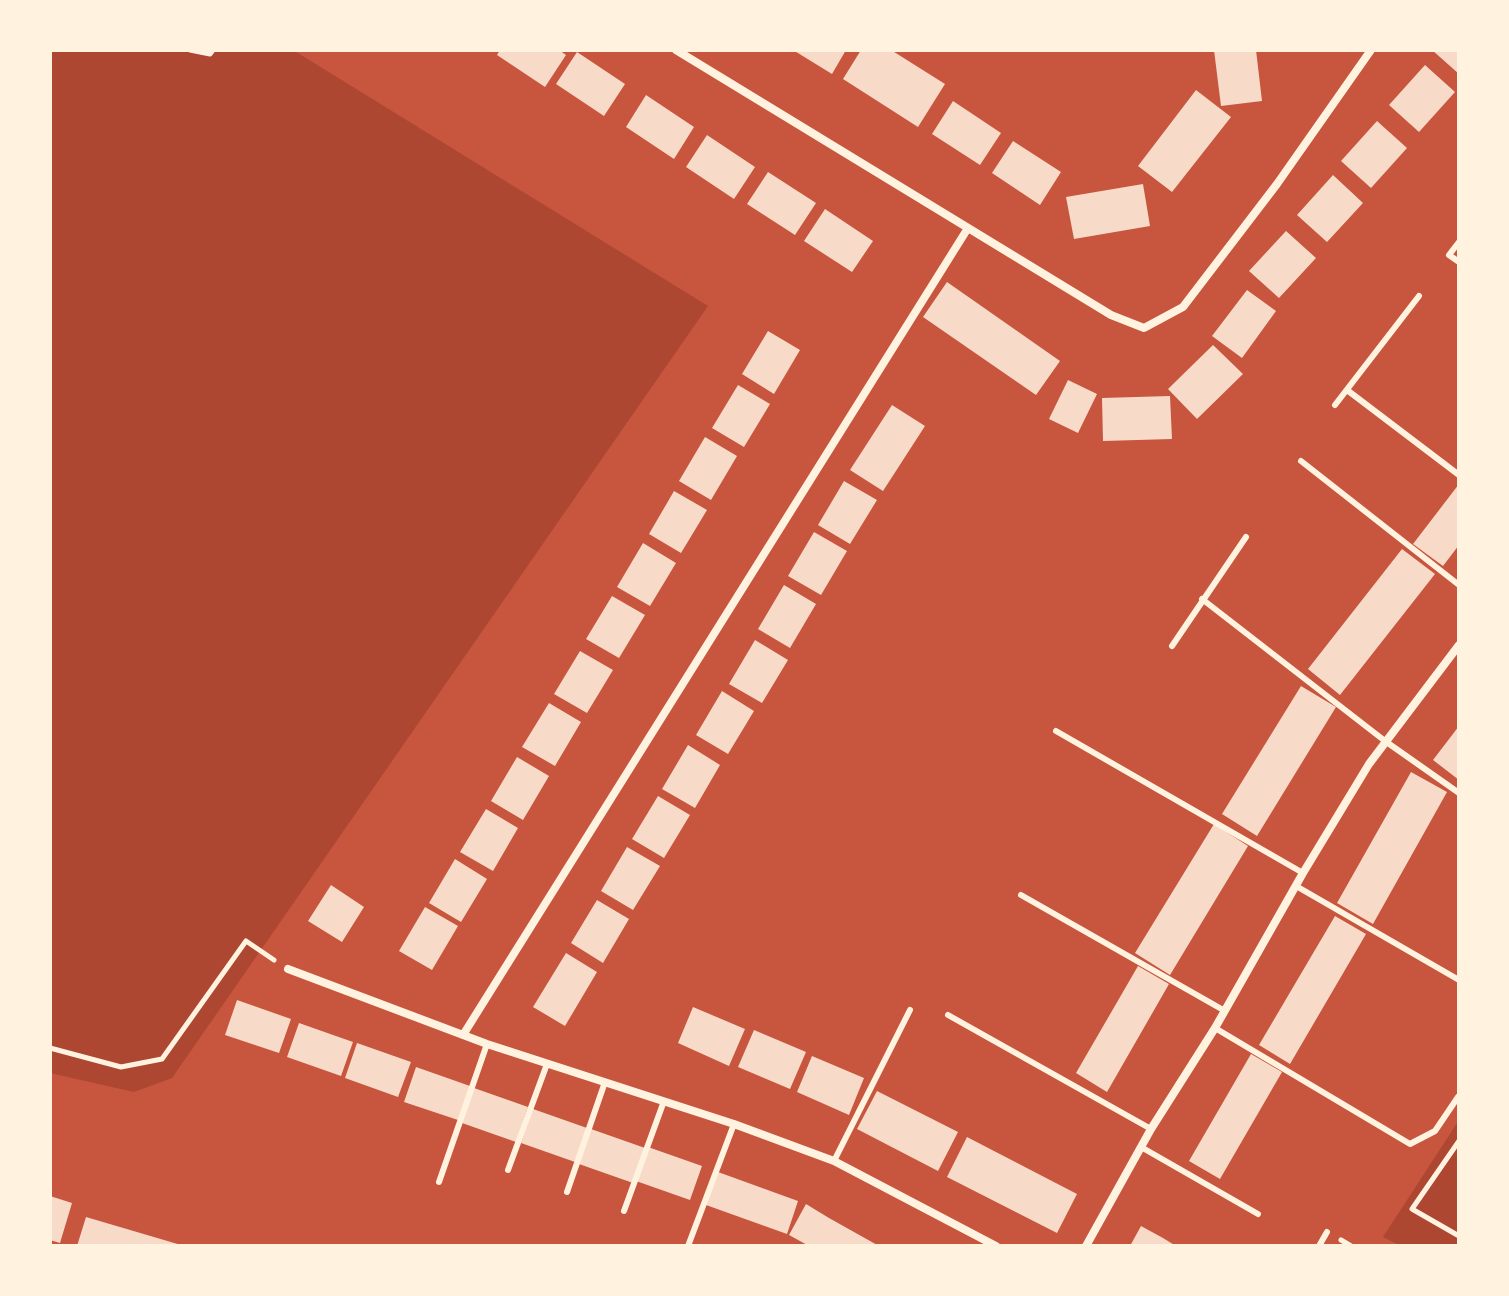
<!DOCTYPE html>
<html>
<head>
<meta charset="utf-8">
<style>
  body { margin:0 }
  #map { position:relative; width:1509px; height:1296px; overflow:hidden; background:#c8553d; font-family:Overpass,sans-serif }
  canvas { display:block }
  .frame { position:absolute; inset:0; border:52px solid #fff3e0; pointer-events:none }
</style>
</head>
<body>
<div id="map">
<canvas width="1509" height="1296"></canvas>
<div class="frame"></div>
</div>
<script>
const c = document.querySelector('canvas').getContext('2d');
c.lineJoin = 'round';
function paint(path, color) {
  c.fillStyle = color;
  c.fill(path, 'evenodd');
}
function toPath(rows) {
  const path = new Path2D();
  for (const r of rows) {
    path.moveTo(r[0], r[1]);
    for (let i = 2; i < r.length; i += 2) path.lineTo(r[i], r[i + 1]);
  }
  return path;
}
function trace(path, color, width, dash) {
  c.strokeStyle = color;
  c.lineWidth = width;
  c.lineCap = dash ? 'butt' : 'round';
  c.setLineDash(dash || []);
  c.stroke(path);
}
paint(toPath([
  [50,50,293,50,708,306,172,1078,134,1092,50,1073],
  [1459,1120,1459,1246,1401,1246,1383,1237]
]), '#ae4732');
paint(toPath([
  [500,50,559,50,566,55,545,87,497,55],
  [793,50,846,50,832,74],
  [861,50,891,50,945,84,918,127,843,79],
  [1214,50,1256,50,1262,101,1221,106],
  [1432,50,1459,50,1459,74],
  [577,52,625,84,604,116,556,84],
  [1425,65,1455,92,1419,132,1389,105],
  [1196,90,1231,117,1172,192,1138,166],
  [646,95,694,127,674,159,626,127],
  [953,101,1001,133,980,165,932,134],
  [1377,121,1407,148,1371,188,1341,161],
  [707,135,755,167,734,199,686,167],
  [1013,141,1061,172,1040,205,992,173],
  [768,172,816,203,795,235,747,204],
  [1333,175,1363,203,1327,242,1297,215],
  [1143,184,1150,226,1074,239,1066,197],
  [825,209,873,241,852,272,804,241],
  [1286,231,1316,258,1279,298,1249,271],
  [947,282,1060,361,1036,395,923,317],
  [1247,290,1276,311,1242,358,1212,336],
  [768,331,800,350,774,394,742,374],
  [1213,345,1243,374,1197,419,1168,389],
  [1068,380,1097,394,1078,433,1049,419],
  [738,385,770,404,744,447,712,428],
  [1170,396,1172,439,1103,441,1102,398],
  [892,405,925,426,883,491,850,470],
  [705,437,737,456,711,500,679,481],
  [844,481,877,500,850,544,818,525],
  [1459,484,1459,545,1443,566,1413,544],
  [674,491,707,510,681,553,649,534],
  [814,532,847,551,821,595,788,576],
  [643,543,676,563,650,606,617,587],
  [1402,549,1435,574,1340,695,1308,669],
  [784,585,816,604,790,648,758,629],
  [612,596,645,615,619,658,586,639],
  [755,640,788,660,762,703,729,684],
  [580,651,613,670,587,713,554,694],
  [1301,686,1336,707,1257,836,1222,814],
  [722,691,754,711,728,754,696,735],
  [549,703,581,722,555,766,522,747],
  [1459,726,1459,780,1433,760],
  [688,745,720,765,695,808,662,789],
  [517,757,549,776,523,820,491,801],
  [1411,772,1447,792,1373,924,1337,903],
  [658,796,690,815,664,858,632,839],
  [486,809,518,828,493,871,460,852],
  [1214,824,1248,846,1170,975,1135,953],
  [627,847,660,866,633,910,601,891],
  [455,859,487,879,461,922,429,903],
  [331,885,364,907,342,942,308,921],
  [597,900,629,919,603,963,571,943],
  [425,907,458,926,432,970,399,951],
  [1335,916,1366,934,1290,1064,1259,1045],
  [566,953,597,972,565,1026,533,1007],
  [1138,966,1169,984,1107,1092,1076,1073],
  [237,1000,291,1019,279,1053,225,1035],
  [693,1007,745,1029,729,1066,678,1043],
  [299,1023,353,1042,341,1076,287,1057],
  [754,1030,806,1052,790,1089,738,1067],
  [357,1043,411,1062,398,1097,345,1078],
  [1251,1054,1282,1072,1220,1179,1189,1161],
  [812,1056,864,1078,849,1115,797,1092],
  [416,1067,470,1086,458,1120,404,1102],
  [474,1088,528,1107,516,1142,462,1123],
  [877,1091,958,1132,938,1171,857,1129],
  [533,1109,587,1128,575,1162,521,1143],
  [591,1129,645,1148,633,1183,579,1164],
  [967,1137,1077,1194,1057,1233,947,1177],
  [648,1147,702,1166,690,1200,636,1181],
  [718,1172,798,1201,787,1234,706,1205],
  [50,1196,72,1203,60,1243,50,1240],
  [806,1204,829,1218,879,1246,809,1246,789,1235],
  [86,1217,181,1245,181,1246,77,1246],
  [1141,1226,1163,1238,1176,1246,1130,1246]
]), '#f7dbc8');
trace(toPath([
  [190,50,210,54,213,50],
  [50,1048,121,1067,162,1059,246,941,274,960],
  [1459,1141,1412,1209,1459,1236],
  [1341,1240,1351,1246]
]), '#fff3e0', 5);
trace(toPath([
  [1459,242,1449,255,1459,262],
  [1347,390,1459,475],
  [1335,405,1419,296],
  [1301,461,1459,585],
  [1202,599,1385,741,1459,793],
  [1172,646,1246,537],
  [1056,731,1303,873],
  [1296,886,1459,980],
  [1021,895,1225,1011],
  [948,1015,1151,1129],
  [1215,1028,1410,1144,1435,1131,1458,1097],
  [1141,1147,1258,1214],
  [834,1161,910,1010],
  [508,1170,547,1064],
  [439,1182,487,1044],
  [567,1192,605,1082],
  [624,1211,664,1101],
  [688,1246,734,1124],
  [1319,1246,1327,1232]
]), '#fff3e0', 6);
trace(toPath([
  [676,50,1111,315,1144,328,1183,307,1277,184,1371,50],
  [288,969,487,1044,734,1124,834,1161,996,1246],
  [463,1035,968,228],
  [1086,1246,1151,1129,1215,1028,1303,873,1369,764,1459,645]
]), '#fff3e0', 8);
</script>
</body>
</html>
